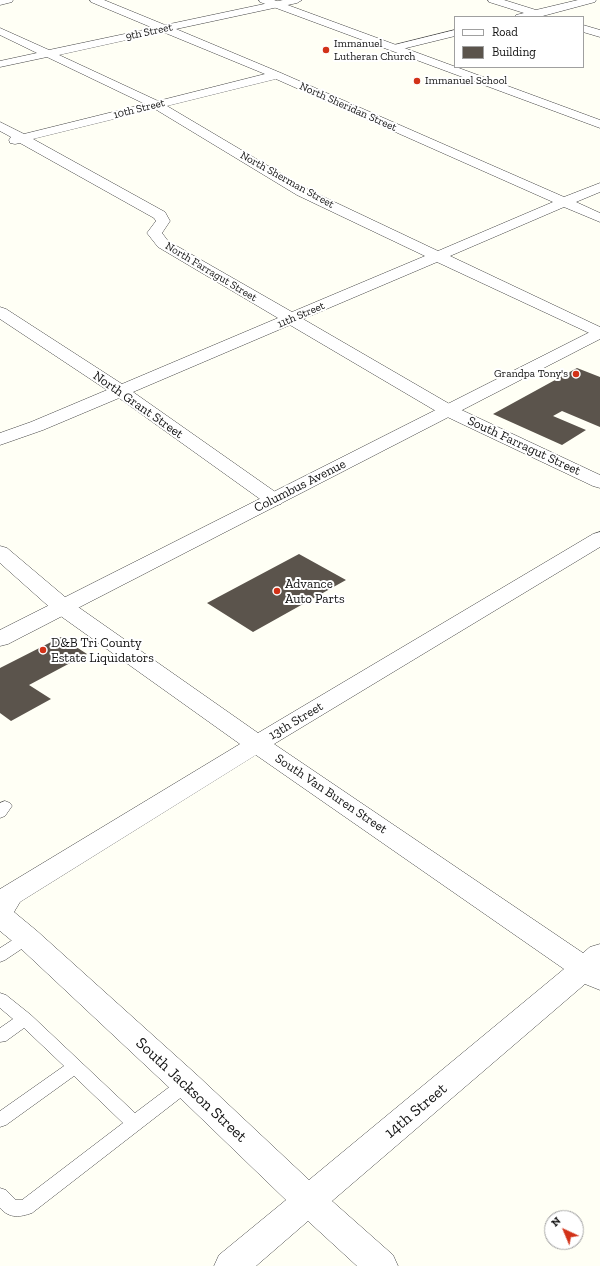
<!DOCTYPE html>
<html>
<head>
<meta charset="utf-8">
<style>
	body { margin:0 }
	#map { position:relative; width:600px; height:1266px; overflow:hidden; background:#fffff5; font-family:"Zilla Slab",serif }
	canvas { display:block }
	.legend { position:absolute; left:454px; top:16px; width:130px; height:52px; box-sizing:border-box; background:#fff; border:1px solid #a0a0a0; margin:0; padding:5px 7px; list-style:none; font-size:12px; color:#111 }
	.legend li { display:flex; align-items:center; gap:8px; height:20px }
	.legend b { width:20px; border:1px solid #a0a0a0 }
	.north { position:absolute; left:544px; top:1210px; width:40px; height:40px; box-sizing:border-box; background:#fff; border:1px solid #a0a0a0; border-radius:50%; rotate:316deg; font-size:11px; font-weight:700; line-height:16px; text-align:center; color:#111 }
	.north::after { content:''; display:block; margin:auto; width:14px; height:18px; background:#d23218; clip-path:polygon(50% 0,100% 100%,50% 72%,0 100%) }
</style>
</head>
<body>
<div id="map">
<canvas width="600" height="1266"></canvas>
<ul class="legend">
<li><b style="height:5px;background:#fff"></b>Road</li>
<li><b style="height:11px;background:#5b544c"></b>Building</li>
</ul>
<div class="north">N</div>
</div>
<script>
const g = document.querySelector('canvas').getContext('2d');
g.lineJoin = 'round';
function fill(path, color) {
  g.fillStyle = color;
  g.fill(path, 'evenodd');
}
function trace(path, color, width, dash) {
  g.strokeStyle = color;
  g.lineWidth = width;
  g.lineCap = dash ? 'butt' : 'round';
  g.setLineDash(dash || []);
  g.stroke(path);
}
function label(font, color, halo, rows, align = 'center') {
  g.font = font + ' "Zilla Slab",serif';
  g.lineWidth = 4;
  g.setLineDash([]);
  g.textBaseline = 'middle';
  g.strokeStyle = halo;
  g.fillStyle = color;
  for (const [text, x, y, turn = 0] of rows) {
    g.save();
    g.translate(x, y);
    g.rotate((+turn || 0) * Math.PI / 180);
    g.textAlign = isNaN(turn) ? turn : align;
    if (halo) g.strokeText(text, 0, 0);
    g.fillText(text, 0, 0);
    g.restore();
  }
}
const building = new Path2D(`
	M577,368L600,377V427L562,411L553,416L586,430L562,445L493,414Z
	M299,554L346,580L253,632L207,603Z
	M61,637L87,654L29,685L51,699L11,721L0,713V668Z`);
const service = new Path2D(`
	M5,801L10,803L12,806L5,816L0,818V803Z
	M27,932L32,934L35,938L32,942L5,960L0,962V948L22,934Z
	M0,993L6,995L31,1015L135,1113L180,1079L186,1077L192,1079L194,1084L192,1089L32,1213C20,1217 10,1219 0,1208V1188L6,1190L16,1200H22L123,1123L74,1076L6,1125L0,1127V1111L64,1066L24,1028L6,1041L0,1042V1028L13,1019L0,1008Z`);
const minor = new Path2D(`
	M90,0H104L165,25L283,0H302L297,3L176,29L281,73L564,197L600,183V192L576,202L600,213V222L564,207L450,256L600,327V338L437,262L303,319L453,406L600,475V488L593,486L441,414L290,325L133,392L281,496L284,500L281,504L274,506L267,504L119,398L43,430L0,445V433L31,422L107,390L0,319V307L6,309L122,384L278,318L158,247L147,233L156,221L154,218L20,143L15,144L10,143L9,140L11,137L0,131V122L24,134L145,104L47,57L0,67V61L37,53L0,35V28L49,50L153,28L91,2ZM163,32L265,74L158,101L59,55ZM276,79L553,202L438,251L307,189L167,106ZM155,109L297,195L425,256L292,312L168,241L162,233L170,221L165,212L33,139Z
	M488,0H504L536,10L578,0H596L595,2L539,17H515L516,15L524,13L489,2Z
	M583,25L600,30V37L583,32Z
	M455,30V36L394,51L388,48L390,46Z
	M600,532V547L274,744L583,953L590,947L600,944V990L585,984L332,1201L393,1255L398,1266H357L308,1221L256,1266H214L219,1255L286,1200L175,1093L17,945L0,931V889L240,744L55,612L0,563V546L7,548L71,602L258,733L593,534ZM256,755L564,969L309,1180L197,1075L37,931L14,912L20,902Z`);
const tertiary = new Path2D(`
	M0,0H13L12,2L0,5Z
	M259,0H274L600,120V128L260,2Z
	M600,328V339L8,644L0,646V630L594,330Z`);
const markers = [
	[326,50,4,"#d23218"],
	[417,81,4,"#d23218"],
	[576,374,4,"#d23218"],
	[277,591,4,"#d23218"],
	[43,650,4,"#d23218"]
];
const farStreetnames = [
	["9th Street",149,32,-12],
	["North Sheridan Street",348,107,24],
	["10th Street",139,109,-14],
	["North Sherman Street",287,180,29],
	["North Farragut Street",211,272,31],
	["11th Street",301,315,-23]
];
const farPoinames = [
	["Immanuel",334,44],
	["Lutheran Church",334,57],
	["Immanuel School",425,81],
	["Grandpa Tony's",568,374,"right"]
];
const streetNames = [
	["North Grant Street",138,405,35],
	["South Farragut Street",524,446,25],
	["Columbus Avenue",300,486,-27],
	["13th Street",296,721,-31],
	["South Van Buren Street",331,794,34]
];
const poiNames = [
	["Advance",285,584],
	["Auto Parts",285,599],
	["D&B Tri County",51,643],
	["Estate Liquidators",51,658]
];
const nearStreetnames = [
	["South Jackson Street",191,1090,43],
	["14th Street",416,1111,-40]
];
fill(building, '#5b544c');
trace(service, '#444', 1);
trace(minor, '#444', 1);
trace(tertiary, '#444', 1);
fill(service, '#fff');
fill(minor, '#fff');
fill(tertiary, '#fff');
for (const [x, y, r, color] of markers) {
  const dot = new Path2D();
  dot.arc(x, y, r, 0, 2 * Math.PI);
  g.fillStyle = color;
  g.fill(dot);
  trace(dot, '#fff', 1.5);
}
label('11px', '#111', '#fff', farStreetnames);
label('11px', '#111', '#fff', farPoinames, 'left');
label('13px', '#111', '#fff', streetNames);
label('13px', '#111', '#fff', poiNames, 'left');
label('16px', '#111', '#fff', nearStreetnames);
</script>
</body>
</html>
